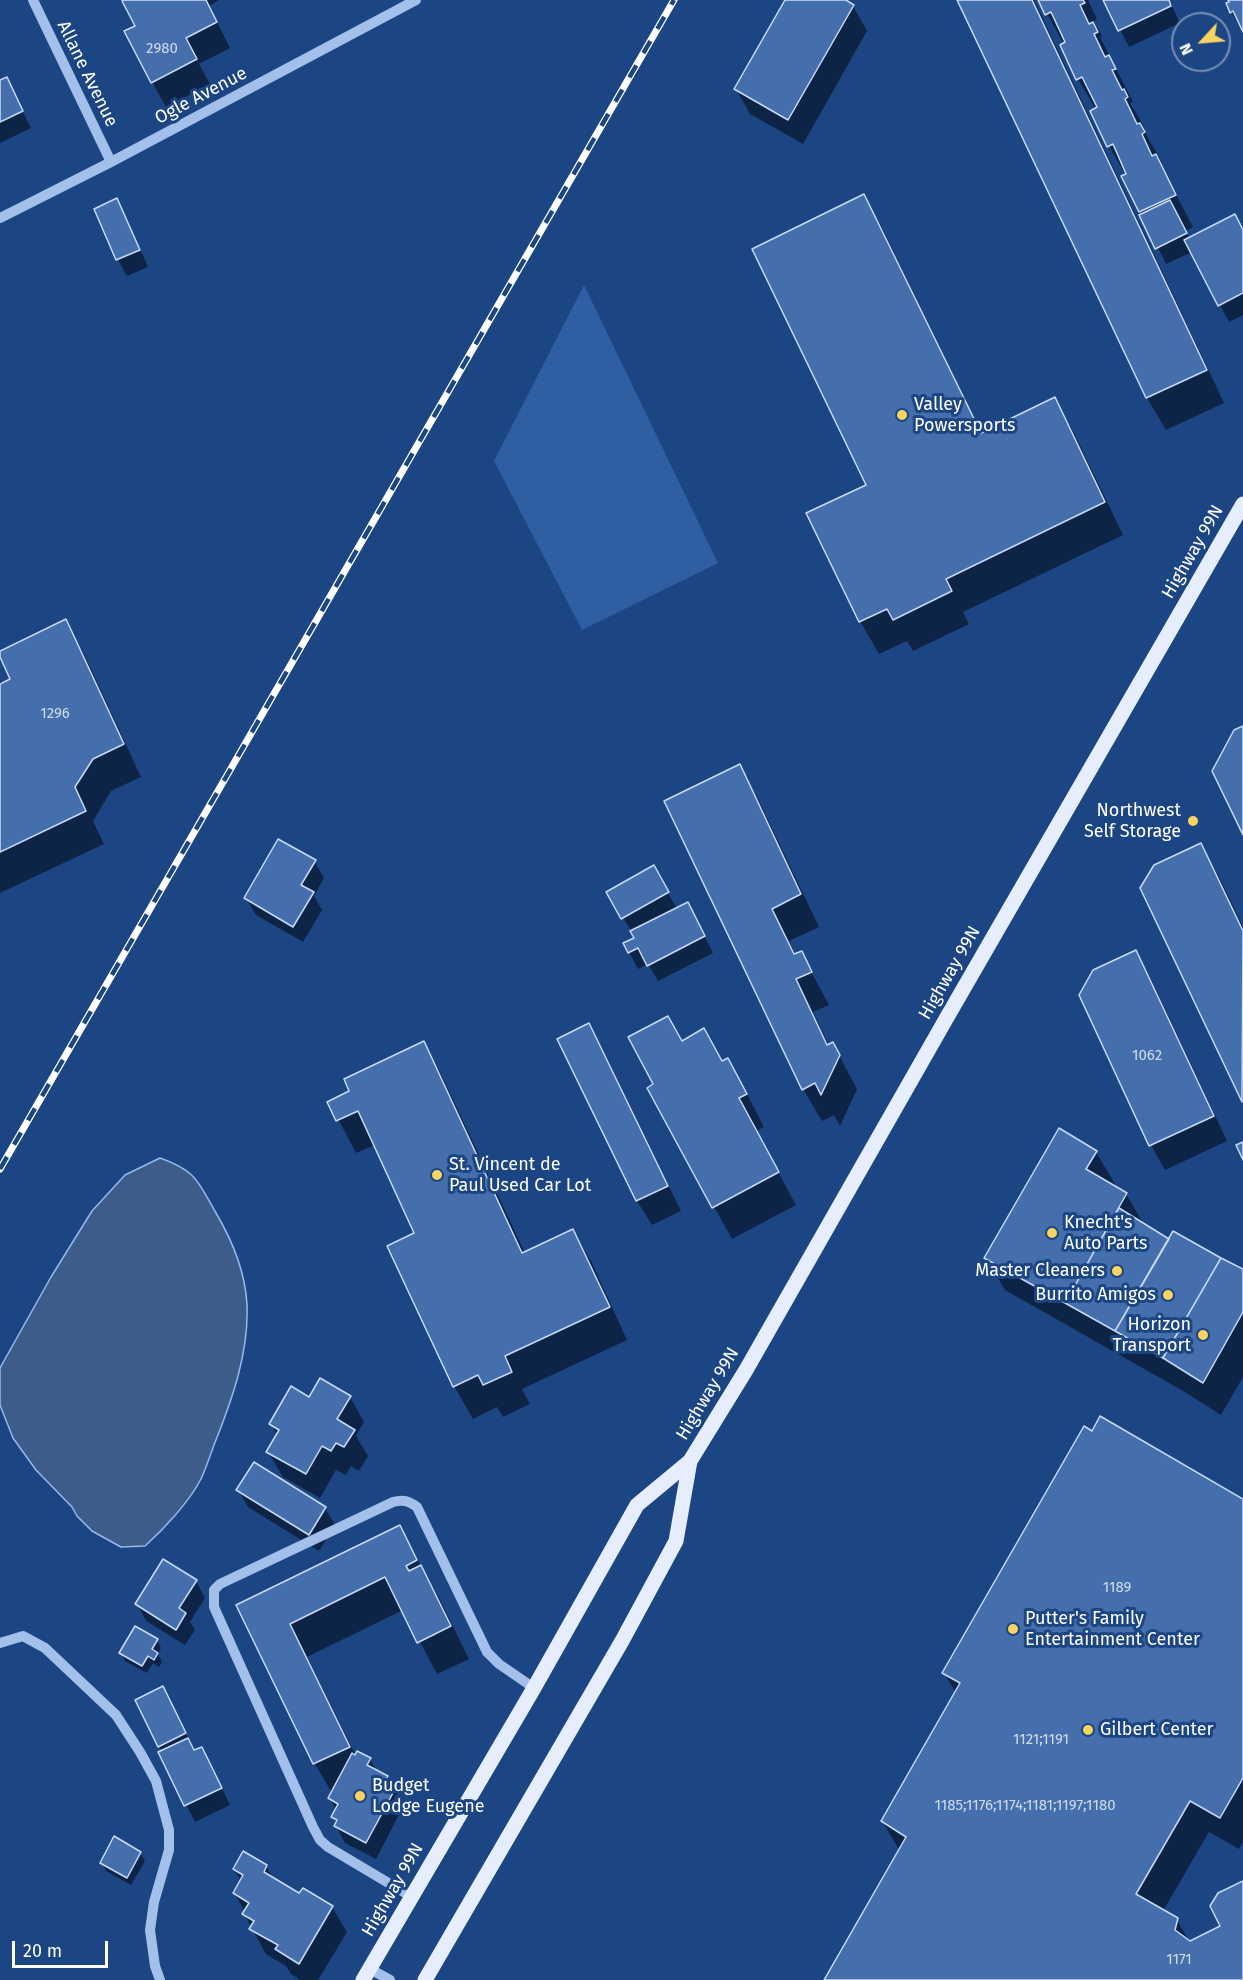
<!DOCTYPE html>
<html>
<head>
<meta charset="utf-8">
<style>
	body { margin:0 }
	#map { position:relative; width:1243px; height:1980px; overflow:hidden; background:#1c4583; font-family:"Fira Sans",sans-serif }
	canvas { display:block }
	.north { position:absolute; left:1171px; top:12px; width:60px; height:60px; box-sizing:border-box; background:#1c4583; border:2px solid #778fb5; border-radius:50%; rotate:244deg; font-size:16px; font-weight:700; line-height:24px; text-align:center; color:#fff }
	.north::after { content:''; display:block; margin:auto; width:21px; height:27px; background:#fad460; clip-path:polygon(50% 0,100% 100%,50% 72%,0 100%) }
	.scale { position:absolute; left:12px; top:1941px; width:96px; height:27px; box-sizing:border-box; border:3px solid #fff; border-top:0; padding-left:8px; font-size:18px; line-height:21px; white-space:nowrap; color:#fff; -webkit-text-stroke:4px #1c4583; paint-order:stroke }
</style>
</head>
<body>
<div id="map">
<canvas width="1243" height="1980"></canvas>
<div class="north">N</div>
<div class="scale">20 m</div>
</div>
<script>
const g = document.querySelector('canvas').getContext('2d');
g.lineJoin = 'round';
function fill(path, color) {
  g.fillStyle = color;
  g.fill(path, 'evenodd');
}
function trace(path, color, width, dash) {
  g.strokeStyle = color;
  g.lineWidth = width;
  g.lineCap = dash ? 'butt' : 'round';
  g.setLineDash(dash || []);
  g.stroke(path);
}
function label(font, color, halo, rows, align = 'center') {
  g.font = font + ' "Fira Sans",sans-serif';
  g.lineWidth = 6;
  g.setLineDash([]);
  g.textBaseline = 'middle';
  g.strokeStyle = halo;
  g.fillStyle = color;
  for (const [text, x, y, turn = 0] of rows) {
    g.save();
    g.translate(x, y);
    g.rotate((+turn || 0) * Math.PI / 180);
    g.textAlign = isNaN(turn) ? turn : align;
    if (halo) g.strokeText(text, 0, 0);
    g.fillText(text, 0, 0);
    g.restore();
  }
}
const green = new Path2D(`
	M584,285L718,563L582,630L494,461Z`);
const water = new Path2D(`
	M160,1158C197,1171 198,1182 216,1213C232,1240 245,1272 247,1304C249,1353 232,1400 214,1445C210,1456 206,1468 201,1479C189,1502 164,1529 145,1546L121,1547L92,1531L77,1516L72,1507L36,1470L13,1438L0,1405V1368L51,1277L92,1211L125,1175Z`);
const shadow = new Path2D(`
	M128,0H219L209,6L230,48L199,64L210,84L166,107L152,82Z
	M786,0H843L853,6L867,31L803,144L750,114L736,89Z
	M959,0H1034L1224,403L1166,430L1147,398Z
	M1040,0H1088L1097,19L1094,21L1102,36L1100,37L1133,102L1130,103L1142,123L1145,130L1144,131L1159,157L1163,165L1161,166L1193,227L1186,231L1189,239L1243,231V315L1229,322L1192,252L1166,264L1123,177L1126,176L1109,146L1092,111L1096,110L1078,79L1064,45Z
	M1105,0H1169L1180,23L1129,47Z
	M1228,0H1243V32L1231,12Z
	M6,79L31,128L0,143V82Z
	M864,196L882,228L982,434L1054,399L1073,431L1123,535L963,612L969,624L913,651L907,641L879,654L860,621L868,485Z
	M116,200L126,217L148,267L127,276L118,260L96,209Z
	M65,621L84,654L141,777L111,791L93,821L104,844L0,893V680L2,684L12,680L0,652Z
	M739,766L758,799L819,927L789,941L796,955L801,953L829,1005L813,1012L829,1046L833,1044L857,1089L840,1126L834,1115L822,1121L803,1089Z
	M1200,845L1219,877L1243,927V1100L1142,888Z
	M314,861L324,878L314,896L322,910L303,942L256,915L246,898Z
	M653,867L677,909L696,920L713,953L658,981L648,964L638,969L629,952L636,939L608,892Z
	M1136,952L1150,977L1227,1141L1165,1170L1151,1145L1081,995Z
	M588,1025L603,1050L681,1211L652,1225L637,1201L559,1040Z
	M681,1042L722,1063L746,1092L764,1127L756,1131L796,1205L732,1239L714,1207L655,1085Z
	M424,1043L442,1076L525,1253L573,1231L592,1263L627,1340L522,1389L530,1404L503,1417L497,1407L473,1419L454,1386L389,1246L416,1234L375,1145L356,1153L329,1102L351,1092Z
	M1096,1152L1115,1184L1114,1187L1126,1194L1145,1226L1169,1241L1243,1270V1377L1221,1415L1183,1391L1005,1290L986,1258Z
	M350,1397L364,1422L356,1436L368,1456L359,1471L351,1466L346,1475L336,1470L320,1498L283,1477L268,1452L278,1436L271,1424L310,1399Z
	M1092,1433L1243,1501V1842L1239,1849L1209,1832L1163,1911L1177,1920L1190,1943L1222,1927L1243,1882V1980H826L900,1851L882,1821L956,1693L944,1673Z
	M238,1490L325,1508L335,1525L319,1551L248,1507Z
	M399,1527L440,1600L469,1659L437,1674L403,1610L307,1657L356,1756L370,1759L377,1772L387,1777L397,1794L394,1798L401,1811L376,1859L345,1843L336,1826L337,1824L333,1817L336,1810L330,1798L332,1793L315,1764L238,1605Z
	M196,1581L205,1598L190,1622L195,1630L185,1645L146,1621L137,1604Z
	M157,1640L161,1648L158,1654L162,1662L159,1667L153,1663L147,1673L125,1661L121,1653Z
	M137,1701L172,1705L195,1751L201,1749L211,1765L230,1805L195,1822L160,1753L162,1752Z
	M140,1853L145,1861L131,1885L106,1871L102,1863Z
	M266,1866L274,1880L300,1895L332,1907L347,1932L318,1980H300L291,1974L286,1966L266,1954L244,1914L245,1912L234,1893L241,1881L234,1869Z`);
const building = new Path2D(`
	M124,0H206L217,22L186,38L197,59L151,83L124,31L135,26L122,1Z
	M785,0H846L854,5L788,120L734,89Z
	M957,0H1032L1207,370L1146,398Z
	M1038,0H1083L1085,3L1080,5L1089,24L1093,22L1098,32L1094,34L1105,57L1109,55L1116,69L1112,70L1122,90L1124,89L1128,97L1125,99L1137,124L1140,123L1145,132L1142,134L1152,156L1156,154L1176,195L1139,212L1121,176L1126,174L1113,144L1107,147L1090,111L1097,107L1082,77L1076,80L1060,45L1065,42L1051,12L1045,15Z
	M1103,0H1169L1171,6L1118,31Z
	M1228,0H1243V32L1233,11L1230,13L1226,3L1229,2Z
	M7,77L23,111L0,122V80Z
	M864,194L981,433L1055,397L1105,502L946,579L952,591L893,620L887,609L859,622L806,513L866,485L752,249Z
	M117,198L140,250L116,260L94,209Z
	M1170,200L1187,233L1155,249L1139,215Z
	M1235,214L1243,230V293L1218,306L1184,240Z
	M66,619L124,744L93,759L75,787L86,811L0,852V684L10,679L0,657V651Z
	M1243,726V835L1212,771L1234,730Z
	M740,764L801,894L772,909L794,954L802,951L812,972L796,979L827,1045L833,1042L840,1055L821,1095L815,1083L802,1090L664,801Z
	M278,839L316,860L301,885L314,892L293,927L244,898Z
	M1201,843L1243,931L1242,1102L1140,888L1154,865Z
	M654,865L669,892L621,919L606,892Z
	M688,902L705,936L647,966L638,948L628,953L623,943L634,938L630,931Z
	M1136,950L1214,1116L1149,1146L1079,995L1093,970Z
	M668,1016L682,1041L704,1028L722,1061L728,1058L747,1094L739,1098L779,1172L712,1208L647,1088L653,1084L628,1037Z
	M589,1023L668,1186L636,1201L557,1039Z
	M424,1041L522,1253L573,1229L610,1307L505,1356L512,1372L483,1385L478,1375L453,1387L387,1246L414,1233L358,1111L336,1121L327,1102L349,1091L344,1079Z
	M1059,1128L1097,1151L1086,1169L1127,1193L1065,1303L984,1258Z
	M1243,1142V1160L1236,1145Z
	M1119,1208L1169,1239L1115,1331L1065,1303Z
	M1173,1231L1221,1258L1163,1358L1115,1331Z
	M1221,1258L1243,1269V1312L1203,1383L1163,1358Z
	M320,1378L351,1396L337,1419L355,1430L344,1447L336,1443L331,1451L322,1446L306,1474L266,1452L279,1430L269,1424L291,1386L309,1397Z
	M1100,1416L1243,1499V1778L1220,1818L1190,1801L1136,1894L1178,1918L1175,1930L1190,1941L1220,1926L1210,1906L1218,1893L1243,1881V1980H824L906,1837L881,1821L960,1683L942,1673L1084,1426L1092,1431Z
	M254,1462L326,1507L309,1535L236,1490Z
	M400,1525L417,1560L406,1566L409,1571L421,1565L451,1626L417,1643L385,1577L290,1624L350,1747L313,1764L236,1605Z
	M163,1559L197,1580L179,1608L186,1613L176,1630L135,1604Z
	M135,1626L158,1639L152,1649L158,1653L154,1660L148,1656L142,1666L119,1653Z
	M163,1686L186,1733L158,1747L135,1700Z
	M188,1738L194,1750L202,1747L222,1788L184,1806L158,1752Z
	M357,1751L371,1758L367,1765L388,1776L382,1788L393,1793L366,1843L334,1826L337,1820L331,1817L338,1804L328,1798L352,1753L355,1755Z
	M114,1836L141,1852L127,1878L100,1863Z
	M243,1851L267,1865L264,1872L299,1893L303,1888L333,1906L299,1964L275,1949L278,1945L249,1929L254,1921L242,1914L249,1903L233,1893L243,1875L233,1869Z`);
const minor = new Path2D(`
	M33,0L111,162
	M0,218L111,162L416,0
	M0,1643L23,1636L45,1648L116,1715L140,1752L156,1781L169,1830V1850L154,1902L150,1930L155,1966L160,1980
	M412,1897L328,1847L320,1840L313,1827L214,1607V1590L220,1584L393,1502C403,1499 409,1501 417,1507L487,1652L499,1664L534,1688
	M370,1969L390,1980`);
const major = new Path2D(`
	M363,1980L534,1688L637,1505L690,1461L746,1370L946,1019L1243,504
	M425,1980L622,1641L676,1541L690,1461`);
const rail = new Path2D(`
	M0,1169L674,0`);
const markers = [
	[902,415,6,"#fad460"],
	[1193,821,6,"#fad460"],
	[437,1175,6,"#fad460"],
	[1052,1233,6,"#fad460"],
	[1117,1271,6,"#fad460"],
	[1168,1295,6,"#fad460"],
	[1203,1335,6,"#fad460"],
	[1013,1629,6,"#fad460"],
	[1088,1730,6,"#fad460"],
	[360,1796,6,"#fad460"]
];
const numberNames = [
	["2980",162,49],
	["1296",55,714],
	["1062",1147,1056],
	["1189",1117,1588],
	["1121;1191",1041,1740],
	["1185;1176;1174;1181;1197;1180",1025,1806],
	["1171",1179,1960]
];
const streetNames = [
	["Allane Avenue",87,74,64],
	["Ogle Avenue",201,96,-28],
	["Highway 99N",1193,552,-60],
	["Highway 99N",950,973,-60],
	["Highway 99N",708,1394,-59],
	["Highway 99N",393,1890,-60]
];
const poiNames = [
	["Valley",914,405],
	["Powersports",914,426],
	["Northwest",1181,811,"right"],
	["Self Storage",1181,832,"right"],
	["St. Vincent de",449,1165],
	["Paul Used Car Lot",449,1186],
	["Knecht's",1064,1223],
	["Auto Parts",1064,1244],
	["Master Cleaners",1105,1271,"right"],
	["Burrito Amigos",1156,1295,"right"],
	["Horizon",1191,1325,"right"],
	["Transport",1191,1346,"right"],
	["Putter's Family",1025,1619],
	["Entertainment Center",1025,1640],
	["Gilbert Center",1100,1730],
	["Budget",372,1786],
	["Lodge Eugene",372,1807]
];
fill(green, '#305ea2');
fill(water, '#3e5c8a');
trace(water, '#95baec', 1.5);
fill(shadow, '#0007');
fill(building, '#446fac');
trace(building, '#c7dbf8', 1.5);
trace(minor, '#a2c0ea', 10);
trace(major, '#e6eefe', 15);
trace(rail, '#fff', 7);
trace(rail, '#1c4583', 4.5, [14]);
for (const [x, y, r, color] of markers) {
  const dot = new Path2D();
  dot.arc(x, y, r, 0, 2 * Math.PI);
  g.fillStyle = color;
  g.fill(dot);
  trace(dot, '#1c4583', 2);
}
label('15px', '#d0dbea', null, numberNames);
label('18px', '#fff', '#1c4583', streetNames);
label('18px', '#fff', '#1c4583', poiNames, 'left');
</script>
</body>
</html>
